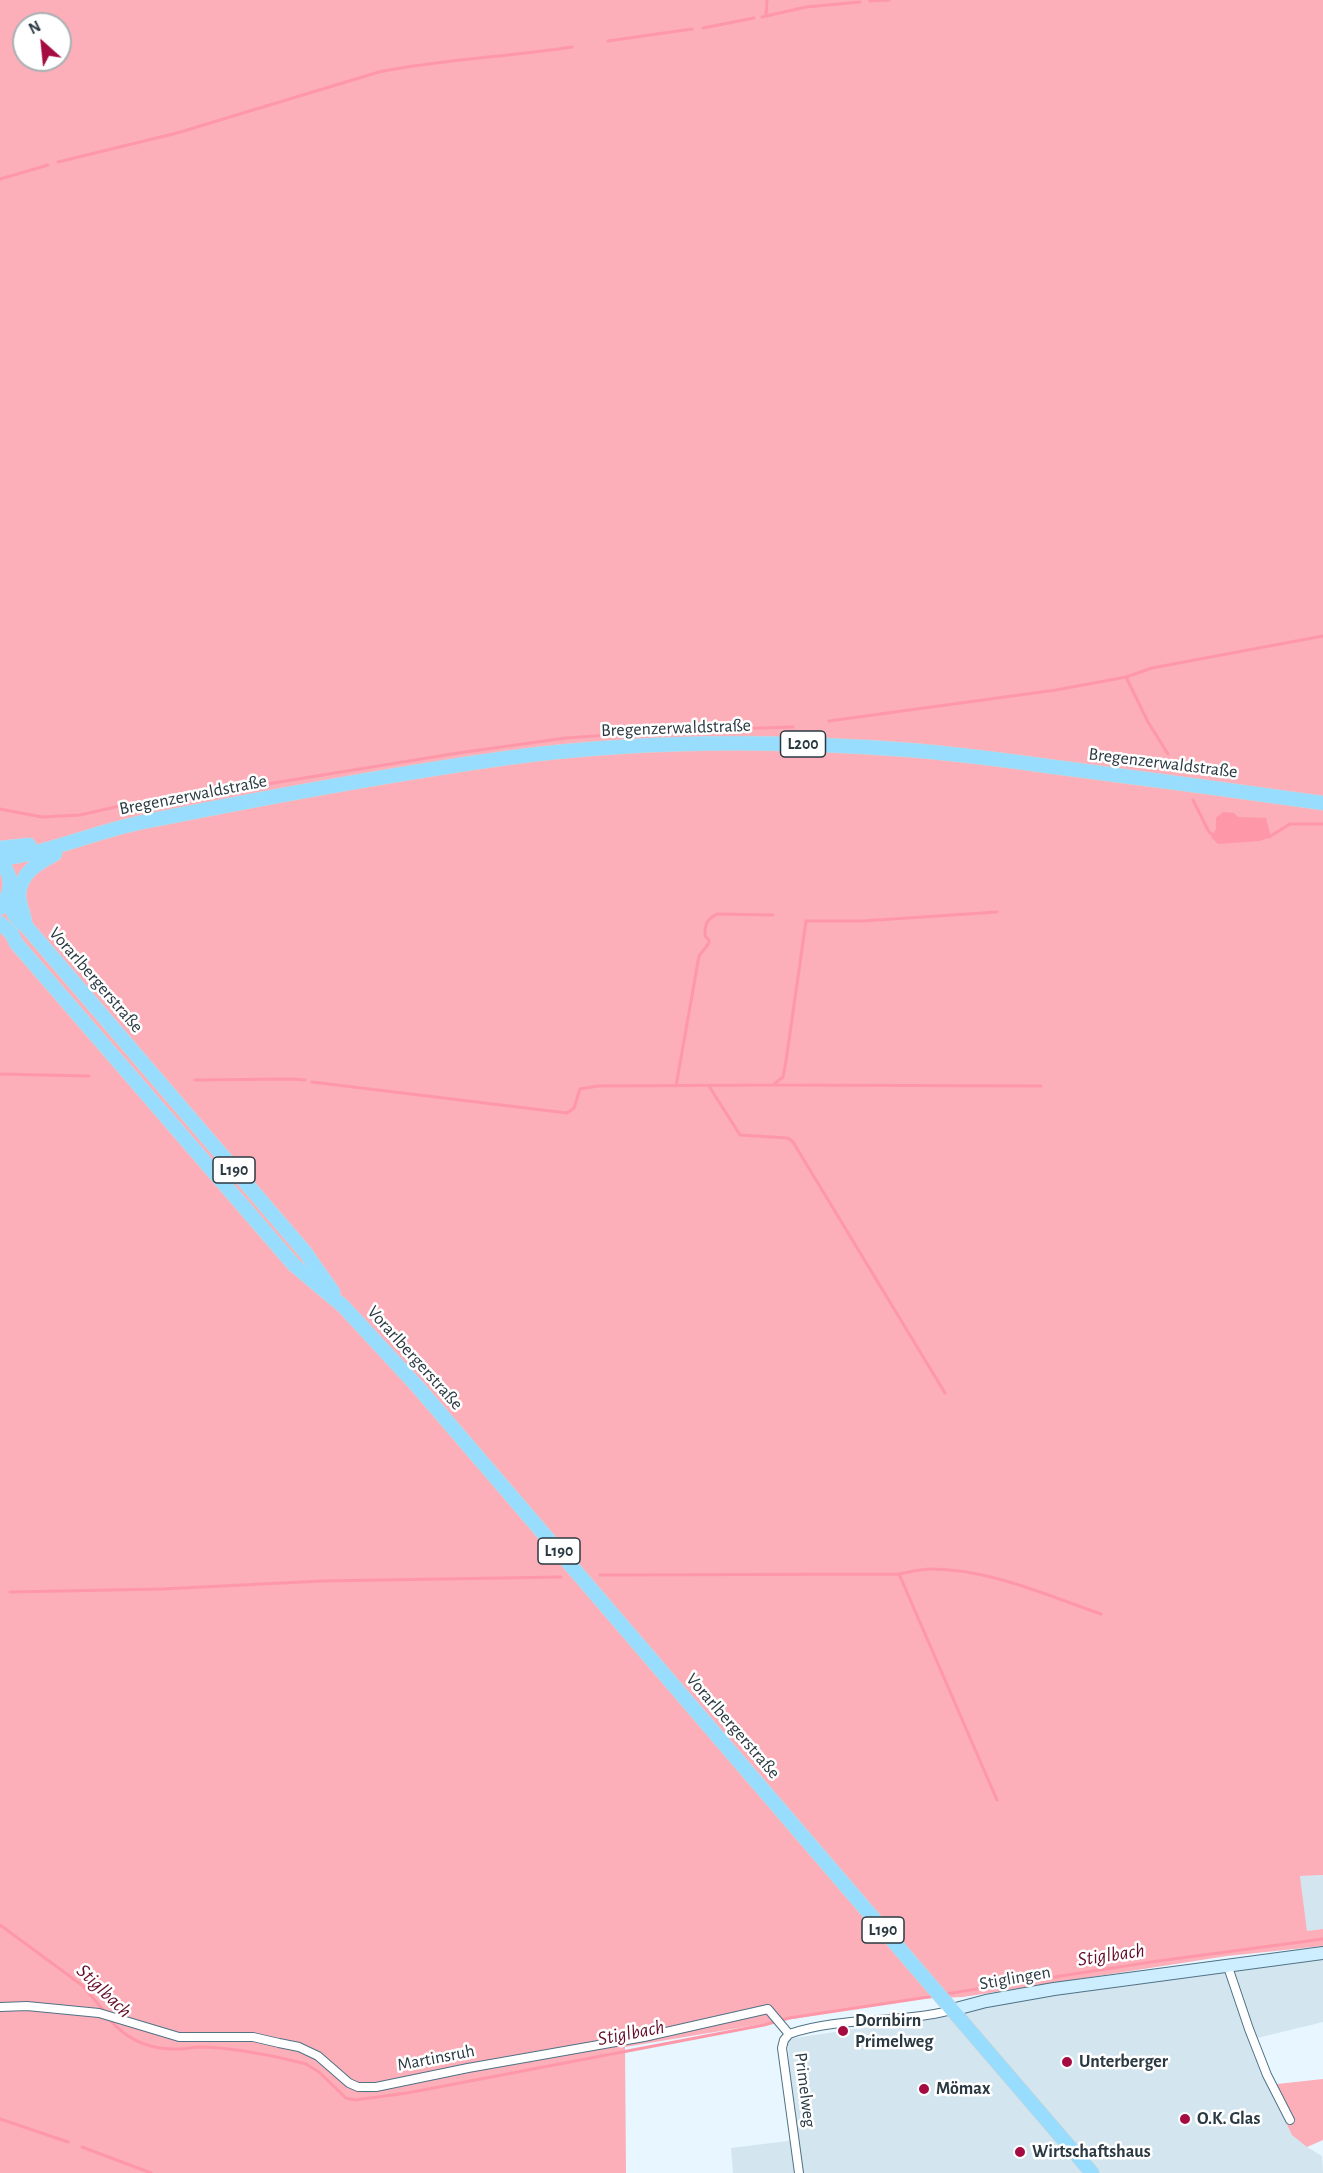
<!DOCTYPE html>
<html>
<head>
<meta charset="utf-8">
<style>
	body { margin:0 }
	#map { position:relative; width:1323px; height:2173px; overflow:hidden; background:#e7f6ff; font-family:"Alegreya Sans",sans-serif }
	canvas { display:block }
	.north { position:absolute; left:12px; top:12px; width:60px; height:60px; box-sizing:border-box; background:#fff; border:2px solid #aab0b3; border-radius:50%; rotate:333deg; font-size:16px; font-weight:700; line-height:24px; text-align:center; color:#2a3942 }
	.north::after { content:''; display:block; margin:auto; width:21px; height:27px; background:#a40c42; clip-path:polygon(50% 0,100% 100%,50% 72%,0 100%) }
</style>
</head>
<body>
<div id="map">
<canvas width="1323" height="2173"></canvas>
<div class="north">N</div>
</div>
<script>
const g = document.querySelector('canvas').getContext('2d');
g.lineJoin = 'round';
function fill(path, color) {
  g.fillStyle = color;
  g.fill(path, 'evenodd');
}
function trace(path, color, width, dash) {
  g.strokeStyle = color;
  g.lineWidth = width;
  g.lineCap = dash ? 'butt' : 'round';
  g.setLineDash(dash || []);
  g.stroke(path);
}
function label(font, color, halo, rows, align = 'center') {
  g.font = font + ' "Alegreya Sans",sans-serif';
  g.lineWidth = 5;
  g.setLineDash([]);
  g.textBaseline = 'middle';
  g.strokeStyle = halo;
  g.fillStyle = color;
  for (const [text, x, y, turn = 0] of rows) {
    g.save();
    g.translate(x, y);
    g.rotate((+turn || 0) * Math.PI / 180);
    g.textAlign = isNaN(turn) ? turn : align;
    if (halo) g.strokeText(text, 0, 0);
    g.fillText(text, 0, 0);
    g.restore();
  }
}
const built = new Path2D(`
	M1323,1875V1929L1307,1932L1300,1876Z
	M1323,1958V2022L1249,2040L1268,2085L1307,2147L1322,2156L1323,2173H733L731,2148L788,2141L798,2136L789,2070L788,2039L936,2017L987,2004Z`);
const green = new Path2D(`
	M0,0H1323V1875L1300,1876L1307,1931L1323,1929V1946L1227,1956L963,1997L912,1999L625,2047L626,2173H0ZM24,24H60V60H24Z
	M1323,2079V2140L1307,2147L1292,2135L1268,2085Z`);
const water = new Path2D(`
	M1223,812L1234,813L1238,817L1266,818L1271,837L1260,841L1218,844L1211,837L1216,829V818Z`);
const stream = new Path2D(`
	M870,1L889,0
	M766,16L767,0
	M762,17L806,7L860,2
	M703,28L754,18
	M608,41L692,29
	M58,162L177,133L379,72C443,59 508,57 572,47
	M0,179L48,165
	M1126,677L1152,668L1323,636
	M829,721L1056,690L1126,677L1148,722L1168,754
	M212,793L458,753L566,738L664,731L793,727
	M1193,800L1209,832L1216,837
	M0,809L42,817L80,815L133,803L196,796
	M1269,837L1290,824H1323
	M0,1074L89,1076
	M195,1080L289,1079L305,1080
	M312,1082L567,1113L574,1108L580,1089L598,1086L773,1085L783,1077L786,1061L806,921H863L997,912
	M775,1085L1041,1086
	M676,1086L699,956L709,943V940L705,936C705,924 706,920 717,914L773,915
	M709,1086L740,1135L788,1138L793,1142L945,1393
	M899,1574C909,1572 920,1569 931,1569C990,1569 1046,1595 1101,1614
	M600,1575L899,1574L997,1800
	M10,1592L162,1589L322,1581L561,1577
	M0,1925L83,1986L104,2011
	M945,1994L1151,1962L1323,1939
	M109,2019C127,2040 151,2050 178,2049C186,2049 193,2047 201,2047C233,2048 275,2056 306,2064L319,2072L346,2098L355,2100L407,2093L764,2025L789,2018L935,1996
	M0,2119L68,2142
	M82,2147L151,2173`);
const street = new Path2D(`
	M1228,1967L1249,2029L1267,2075L1290,2120
	M0,2007L27,2006L99,2013L179,2037H253L279,2043L299,2047L318,2056L349,2083L358,2087H376L468,2068L644,2037L768,2009L789,2034
	M799,2173L782,2048L784,2040L789,2034C841,2016 899,2024 952,2010`);
const secondary = new Path2D(`
	M952,2010L986,2001L1054,1989L1323,1953`);
const primary = new Path2D(`
	M0,848L29,845
	M0,859C49,853 94,832 143,822C263,798 385,775 507,758C640,740 776,740 909,750C963,754 1017,762 1070,769C1154,780 1239,791 1323,803
	M0,862C14,875 12,894 0,908
	M7,897C11,908 14,919 25,925L305,1252L333,1292
	M0,923L12,934L16,943L294,1265L343,1306L417,1386L1092,2173
	M25,923C24,913 19,904 19,895C20,873 38,863 55,854`);
const markers = [
	[843,2031,6,"#a40c42"],
	[1067,2062,6,"#a40c42"],
	[924,2089,6,"#a40c42"],
	[1185,2119,6,"#a40c42"],
	[1020,2152,6,"#a40c42"]
];
const shields = [
	[803,744,45],
	[234,1170,42],
	[559,1551,42],
	[883,1930,42]
];
const shieldNames = [
	["L200",803,744],
	["L190",234,1170],
	["L190",559,1551],
	["L190",883,1930]
];
const streetNames = [
	["Bregenzerwaldstraße",676,728,-2],
	["Bregenzerwaldstraße",1163,763,7],
	["Bregenzerwaldstraße",193,795,-11],
	["Vorarlbergerstraße",96,980,49],
	["Vorarlbergerstraße",415,1358,48],
	["Vorarlbergerstraße",733,1726,49],
	["Stiglingen",1015,1978,-10],
	["Martinsruh",436,2058,-11],
	["Primelweg",805,2090,83]
];
const poiNames = [
	["Dornbirn",855,2021],
	["Primelweg",855,2042],
	["Unterberger",1079,2062],
	["Mömax",936,2089],
	["O.K. Glas",1197,2119],
	["Wirtschaftshaus",1032,2152]
];
const waterNames = [
	["Stiglbach",1111,1955,-8],
	["Stiglbach",104,1991,44],
	["Stiglbach",631,2033,-11]
];
fill(built, '#d3e5ef');
fill(green, '#fcaeb9');
fill(water, '#fe98a9');
trace(stream, '#fe98a9', 3);
trace(street, '#507285', 10);
trace(secondary, '#507285', 14);
trace(primary, '#d0d3d5', 15);
trace(street, '#fff', 8);
trace(secondary, '#cef', 12);
trace(primary, '#98dcfe', 14);
for (const [x, y, r, color] of markers) {
  const dot = new Path2D();
  dot.arc(x, y, r, 0, 2 * Math.PI);
  g.fillStyle = color;
  g.fill(dot);
  trace(dot, '#fff', 2);
}
for (const [x, y, w] of shields) {
  const box = new Path2D();
  box.roundRect(x - w / 2, y - 13, w, 26, 4.5);
  g.fillStyle = '#fff';
  g.fill(box);
  trace(box, '#2a3942', 1.5);
}
label('bold 16px', '#2a3942', null, shieldNames);
label('18px', '#2a3942', '#fff', streetNames);
label('bold 18px', '#2a3942', '#fff', poiNames, 'left');
label('italic 20px', '#660d29', '#fff', waterNames);
</script>
</body>
</html>
